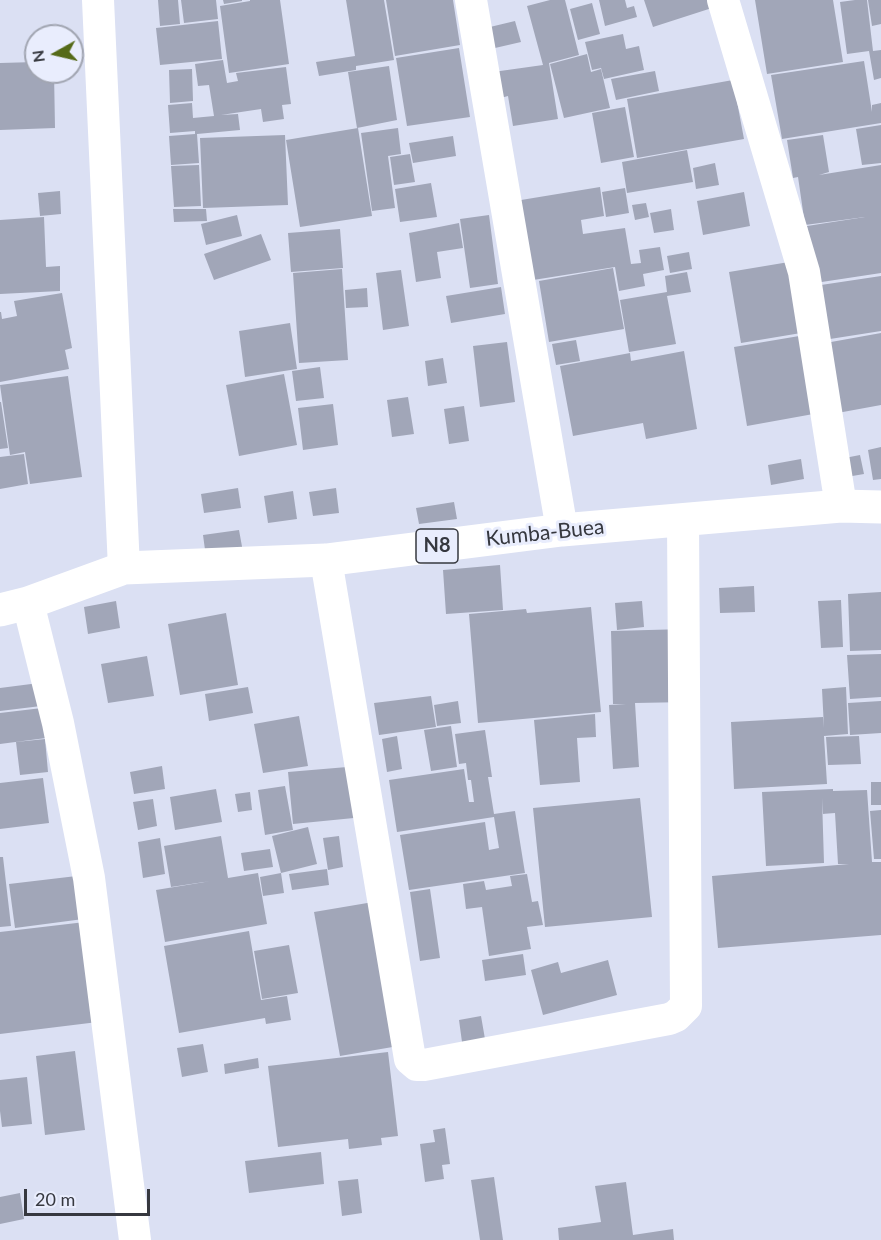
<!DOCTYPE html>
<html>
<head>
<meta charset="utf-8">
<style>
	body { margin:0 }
	#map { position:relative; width:881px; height:1240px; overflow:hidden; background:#dbe0f3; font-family:Lato,sans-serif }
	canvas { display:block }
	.north { position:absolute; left:24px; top:24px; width:60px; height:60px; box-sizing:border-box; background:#e9edfd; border:2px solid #a1a5b1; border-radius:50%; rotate:262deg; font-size:16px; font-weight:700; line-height:24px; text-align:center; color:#36383f }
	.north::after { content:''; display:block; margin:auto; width:21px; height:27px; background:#556a18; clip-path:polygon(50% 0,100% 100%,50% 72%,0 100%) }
	.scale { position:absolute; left:24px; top:1189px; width:126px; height:27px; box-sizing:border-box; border:3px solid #36383f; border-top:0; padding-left:8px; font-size:18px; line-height:21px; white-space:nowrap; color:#36383f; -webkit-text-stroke:4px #e9edfd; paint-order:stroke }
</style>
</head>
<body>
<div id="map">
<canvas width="881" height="1240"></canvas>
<div class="north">N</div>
<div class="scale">20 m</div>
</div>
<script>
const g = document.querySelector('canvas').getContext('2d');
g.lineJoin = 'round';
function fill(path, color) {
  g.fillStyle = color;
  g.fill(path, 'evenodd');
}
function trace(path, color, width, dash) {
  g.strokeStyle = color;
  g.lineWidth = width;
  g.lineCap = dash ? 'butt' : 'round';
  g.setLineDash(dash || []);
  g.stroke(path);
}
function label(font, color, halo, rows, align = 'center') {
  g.font = font + ' Lato,sans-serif';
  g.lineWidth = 6;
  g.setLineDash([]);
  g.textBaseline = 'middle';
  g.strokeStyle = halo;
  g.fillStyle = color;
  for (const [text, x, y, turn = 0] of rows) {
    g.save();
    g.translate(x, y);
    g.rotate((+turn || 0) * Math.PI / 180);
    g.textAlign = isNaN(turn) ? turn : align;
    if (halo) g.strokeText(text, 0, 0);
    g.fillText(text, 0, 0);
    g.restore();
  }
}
const building = new Path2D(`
	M158,0H178L180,24L160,26Z
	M181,0H216L218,19L184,23Z
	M223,0H242V1L224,4Z
	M250,0H280L289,64L229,73L220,6L250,1Z
	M346,0H384L394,60L356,66V70L319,76L316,62L355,56Z
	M386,0H453L460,45L395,56Z
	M550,0H565L579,55L549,63L558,119L513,126L508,96L497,99L493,72L543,65L527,6Z
	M599,0H625L627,8L634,6L637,17L605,26Z
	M644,0H713L715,7L653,27Z
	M755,0H833L843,62L767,74Z
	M855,0H867L873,51L881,50V78L874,80L869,51L847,54L840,2Z
	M868,0H881V24L872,26Z
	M592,3L600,34L578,40L570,9Z
	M218,21L222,59L160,65L156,28Z
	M515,21L521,42L495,48L490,27Z
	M623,34L626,49L639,46L644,70L604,79L600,64L601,68L592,70L585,42Z
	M459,48L470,117L407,126L396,58Z
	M587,54L591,72L601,69L610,108L564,118L550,64Z
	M223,60L227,83L238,81L236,73L286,67L291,104L282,105L284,119L263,122L261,109L221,115L238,114L240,130L197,134L199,163L171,165L169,136L195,134V131L170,133L168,105L192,103L193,118L214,116L209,85L198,86L195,64Z
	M864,61L872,112V105L881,103V123L782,139L771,75Z
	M36,62V72H54L55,128L0,130V63Z
	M389,66L397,120L357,128L348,72Z
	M192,69L193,101L170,103L169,70Z
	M655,71L659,91L616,100L611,79Z
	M733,80L744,139L637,158L627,99Z
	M625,107L634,157L601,163L592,113Z
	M881,125V163L862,165L856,129Z
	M358,128L372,216L300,227L286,140Z
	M398,128L401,154L388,156L395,208L372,211L361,133Z
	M285,135L288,205L203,208L200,138Z
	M823,135L829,172L819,175L881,165V273L815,283L807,226L865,217L805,225L798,177L793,178L787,140Z
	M453,136L456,156L413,163L409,143Z
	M687,150L693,182L627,193L622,162Z
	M410,154L415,182L394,185L390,157Z
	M715,163L719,185L696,189L693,168Z
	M199,165L201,206L174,207L171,166Z
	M431,183L437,217L400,222L395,189Z
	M600,187L604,216L581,220L583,234L625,228L631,264L641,263L639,250L660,247L664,270L643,274L645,286L619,291L615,267L527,281L515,201Z
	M625,188L629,213L606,217L602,192Z
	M60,191L61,214L40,216L38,193Z
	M744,192L750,226L703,235L697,201Z
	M646,203L649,217L635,220L632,205Z
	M173,209H206L207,221L174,222Z
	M671,209L674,230L654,233L650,213Z
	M237,215L242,236L206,245L201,224Z
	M489,215L498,284L470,288L460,219Z
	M44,217L46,267L60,266V291L0,294V220Z
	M459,223L463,248L437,252L441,278L416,282L409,233Z
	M340,229L343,268L291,272L288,233Z
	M261,234L271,260L214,280L204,254Z
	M689,252L692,269L670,273L667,256Z
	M795,261L807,332L741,343L729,272Z
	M613,268L624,329L549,342L539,281Z
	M342,269L348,360L299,363L293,273Z
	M401,270L409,326L383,330L376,273Z
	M687,272L691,292L667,296L676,344L629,352L620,300L667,292L665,276Z
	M881,276V331L830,339L821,285Z
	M501,287L505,314L451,323L446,296Z
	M367,288L368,307L346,308L345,290Z
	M62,293L72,348L65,350L69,369L0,382V312H1L2,319L17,316L14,301Z
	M290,323L297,369L245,377L239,331Z
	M817,333L830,411L747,426L734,347Z
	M881,333V405L832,414L820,344Z
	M576,340L580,361L556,365L552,344Z
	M507,342L515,402L480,407L473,346Z
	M684,351L697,429L646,439L643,423L573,436L560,366L630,353L631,361Z
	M443,358L447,383L428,386L425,361Z
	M320,367L324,398L296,401L292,371Z
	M284,374L297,445L239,456L226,385Z
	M68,376L82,477L30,484L25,452L10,455L0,385Z
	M408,397L414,434L392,437L387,400Z
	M0,402H1L8,448L0,449Z
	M333,404L338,445L303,450L298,408Z
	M464,406L469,441L449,444L444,409Z
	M881,447V479L873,480L868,450Z
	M24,454L28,484L0,489V457Z
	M860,455L864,474L823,481L819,463Z
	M801,459L804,479L771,485L768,465Z
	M238,488L241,508L204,513L201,494Z
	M336,488L339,513L313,516L309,492Z
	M293,491L297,519L268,523L264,496Z
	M454,502L457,519L419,524L416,508Z
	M239,530L243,552L206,557L203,535Z
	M500,565L503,610L446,614L443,570Z
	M754,586L755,612L720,613L719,588Z
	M881,592V650L850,651L848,594Z
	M841,600L843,647L821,648L818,601Z
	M116,601L120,628L88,634L84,607Z
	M642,601L644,627L617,630L615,603Z
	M591,607L601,712L478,723L469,614L526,609L527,613Z
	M226,613L238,685L180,695L168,624Z
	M686,629L688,702L635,703L639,767L613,769L609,705L626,704H613L611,631Z
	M881,654V697L850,699L847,655Z
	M147,656L154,696L108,703L101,664Z
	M39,683L41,706L0,711V688Z
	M248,687L253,713L209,721L205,694Z
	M846,687L848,734L824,736L827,784L734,789L731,722L823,717L824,728L822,689Z
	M431,696L436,727L379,735L374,703Z
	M458,701L461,723L437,726L434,705Z
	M881,701V733L850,735L848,703Z
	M42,708L46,738L0,744V713Z
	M595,714L596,737L577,738L580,782L540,785L534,720Z
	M299,716L308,766L263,773L254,724Z
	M451,726L457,767L431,771L424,730Z
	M485,730L492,777H488L494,814L515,811L525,873L409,890L400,835L485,822L489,850L499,848L494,817L397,832L389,780L464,769L469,802H474L471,780H468L466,763L459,764L455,734Z
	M397,736L402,769L387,772L382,739Z
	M859,736L861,764L828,765L826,737Z
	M45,739L48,772L20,775L16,742Z
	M162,766L165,789L134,794L130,772Z
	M359,766L364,817L293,824L288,772Z
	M43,778L49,823L0,829V783Z
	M871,782H881V805H871Z
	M285,786L293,830L265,835L258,790Z
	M216,789L222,822L175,830L170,797Z
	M833,789V791L867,790L872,862H881V935L718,948L712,876L849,864H838L835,813L822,814V798L824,863L766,866L762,792Z
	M250,792L252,810L238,812L235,794Z
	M640,798L652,917L545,927L533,808Z
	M153,799L157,826L138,830L133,802Z
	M881,810V859H874L870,811Z
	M308,827L317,864L281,873L272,836Z
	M221,836L228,878L258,873L267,924L165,942L156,890L211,881L171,887L164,846Z
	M339,836L343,867L328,870L323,838Z
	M160,838L165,874L143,878L138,842Z
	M270,849L273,867L244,871L241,853Z
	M0,857H3L11,926L0,927Z
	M327,869L329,885L292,890L289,874Z
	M281,873L284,893L263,896L260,877Z
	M527,874L532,902L538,901L543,925L527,927L531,949L489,956L482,907L466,909L463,884L484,881L486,890L512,886L510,876Z
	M85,875L91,918L15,928L9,884Z
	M430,889L440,958L420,961L410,892Z
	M391,899L416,1043L340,1056L314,912Z
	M102,920L114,1020L0,1034V932Z
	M249,931L261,1000L287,996L291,1020L266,1024L265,1018L179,1033L164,946Z
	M289,945L298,993L262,999L254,951Z
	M523,954L526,975L485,981L482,960Z
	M608,960L617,995L543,1015L531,970L558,962L561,973Z
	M481,1016L485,1039L462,1042L459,1020Z
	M203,1044L208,1072L182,1077L177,1048Z
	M75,1051L85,1130L45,1135L36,1056Z
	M388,1052L398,1136L381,1138L382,1145L349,1149L348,1139L278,1147L268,1066Z
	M258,1058L259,1068L225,1074L224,1064Z
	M27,1077L32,1124L2,1127L0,1111V1080Z
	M445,1128L450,1164L442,1165L444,1179L425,1182L420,1144L435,1142L433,1130Z
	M321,1152L324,1184L249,1193L245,1161Z
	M494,1177L503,1240H480L471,1180Z
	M358,1179L362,1213L342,1216L338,1181Z
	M626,1182L633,1235L673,1229L674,1240H559L558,1228L601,1222L595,1186Z
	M20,1193L24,1219L0,1224V1197Z`);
const street = new Path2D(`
	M98,0L124,568
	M471,0L562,530
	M723,0L804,272L841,506
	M326,560L410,1059L417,1065H424L669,1019L676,1016L686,1006L683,520
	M28,603L58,723L89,878L135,1240`);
const highway = new Path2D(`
	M0,610L28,603L124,568L326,560L562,530L841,506L881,507`);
const shields = [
	[437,546,42]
];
const shieldNames = [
	["N8",437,546]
];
const streetNames = [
	["Kumba-Buea",545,533,-6]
];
fill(building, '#a1a6b8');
trace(street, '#fff', 32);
trace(highway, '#fff', 33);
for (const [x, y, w] of shields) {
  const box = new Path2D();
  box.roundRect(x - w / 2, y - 17, w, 34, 4.5);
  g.fillStyle = '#e9edfd';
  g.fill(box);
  trace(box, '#36383f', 1.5);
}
label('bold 20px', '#36383f', null, shieldNames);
label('21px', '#36383f', '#e9edfd', streetNames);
</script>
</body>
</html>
